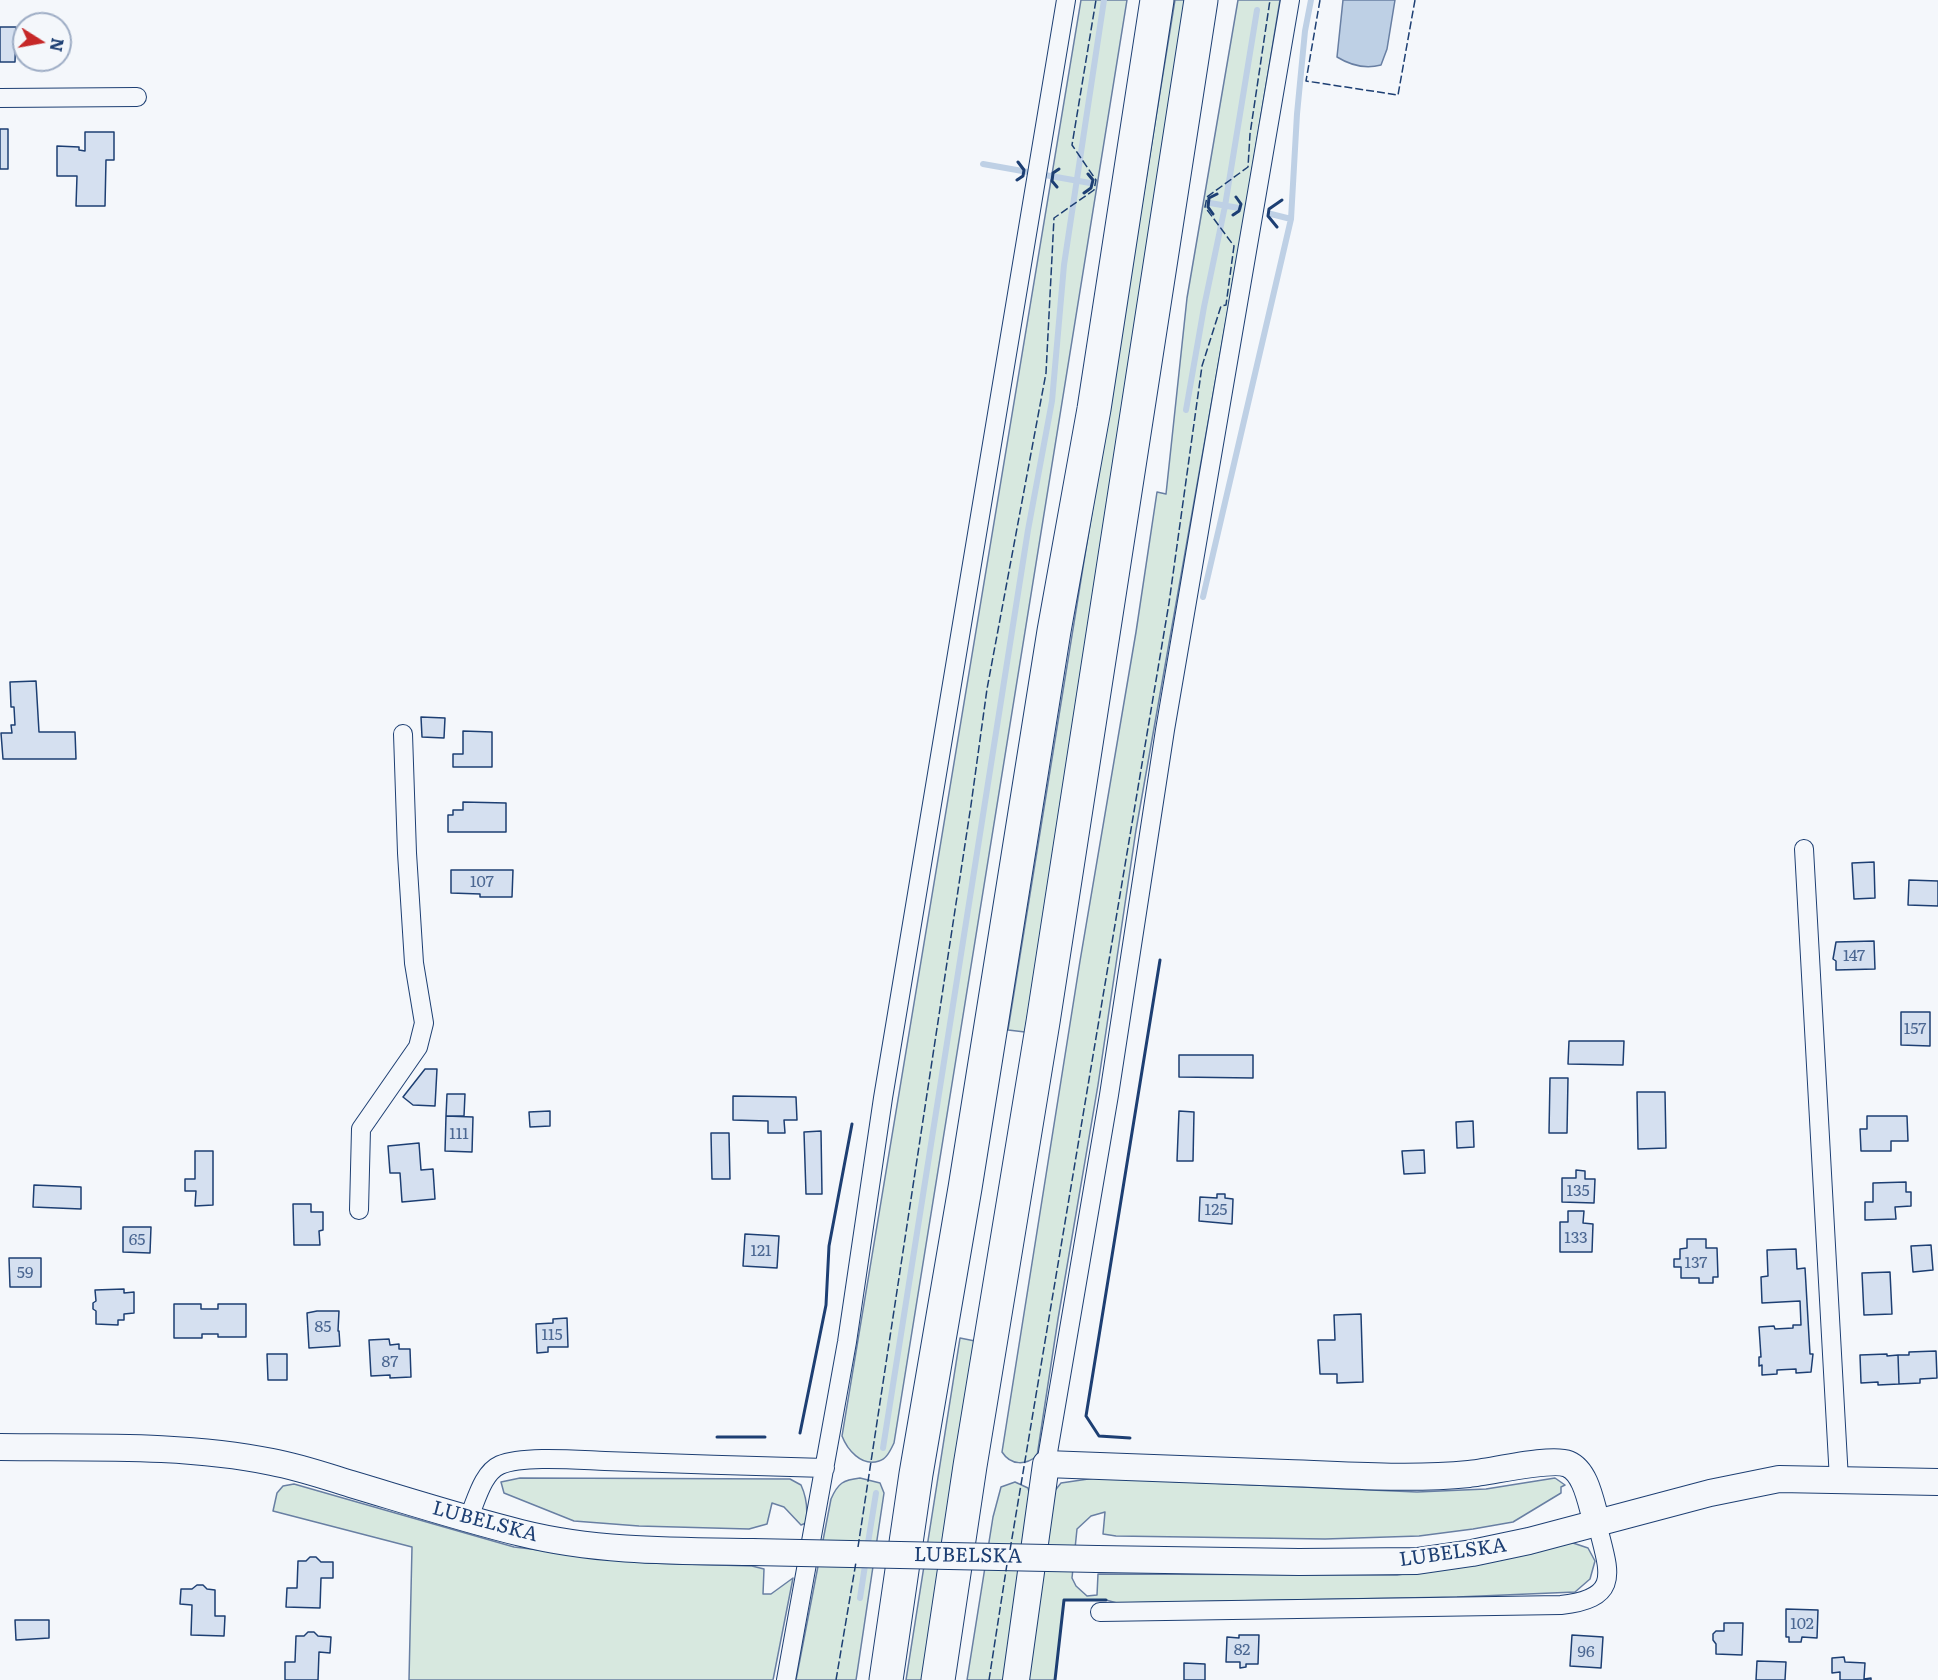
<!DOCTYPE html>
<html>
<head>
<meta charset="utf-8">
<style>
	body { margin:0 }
	#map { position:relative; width:1938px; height:1680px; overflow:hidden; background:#f4f7fb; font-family:Literata,serif }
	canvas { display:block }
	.north { position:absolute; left:12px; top:12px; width:60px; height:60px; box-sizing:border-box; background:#f4f7fb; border:2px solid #9eadc5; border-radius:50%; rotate:101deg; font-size:16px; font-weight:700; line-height:24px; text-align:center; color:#1d3f73 }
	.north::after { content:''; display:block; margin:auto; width:21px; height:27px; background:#c62828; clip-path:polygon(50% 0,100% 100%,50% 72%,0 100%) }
</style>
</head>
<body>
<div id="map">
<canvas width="1938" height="1680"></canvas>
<div class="north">N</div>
</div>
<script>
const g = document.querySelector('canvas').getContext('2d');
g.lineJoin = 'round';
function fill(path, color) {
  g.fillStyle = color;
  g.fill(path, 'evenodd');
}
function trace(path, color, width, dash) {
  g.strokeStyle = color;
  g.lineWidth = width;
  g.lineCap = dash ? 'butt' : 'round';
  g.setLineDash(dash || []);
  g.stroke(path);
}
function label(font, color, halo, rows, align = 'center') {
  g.font = font + ' Literata,serif';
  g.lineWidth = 4.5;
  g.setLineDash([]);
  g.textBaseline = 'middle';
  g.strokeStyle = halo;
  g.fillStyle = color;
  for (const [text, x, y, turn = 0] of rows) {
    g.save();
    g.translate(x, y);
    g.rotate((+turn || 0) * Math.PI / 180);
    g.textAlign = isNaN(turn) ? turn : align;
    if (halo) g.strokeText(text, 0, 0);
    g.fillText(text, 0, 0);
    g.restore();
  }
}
const green = new Path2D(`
	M1081,0H1127L894,1443C891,1449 887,1459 879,1461C861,1467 847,1449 842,1436Z
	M1175,0H1192L1025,1032L1008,1030Z
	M1238,0H1280L1244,219L1136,830L1098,1085L1058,1319L1037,1456C1026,1465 1011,1466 1002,1452L1080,961L1136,632L1157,492L1166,494L1187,298Z
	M960,1338L975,1341L922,1680H906Z
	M520,1478L790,1479L801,1485C807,1498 808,1509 806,1523L801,1525L784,1507L772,1503L767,1524L749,1529L639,1526L574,1521L504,1493L501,1482Z
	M860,1478L880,1483L884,1493L856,1680H796L831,1499C838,1483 843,1480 860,1478Z
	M1095,1478L1417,1492L1486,1489L1555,1478L1565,1485L1561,1487V1493L1513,1522L1473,1529L1419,1536L1325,1539L1116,1536L1103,1534L1105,1512L1091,1516L1077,1529L1072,1578L1076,1586L1087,1596L1097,1595L1098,1574L1397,1575L1471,1564L1570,1542L1588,1548L1595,1561L1590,1579L1575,1592L1457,1597L1117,1603L1106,1600H1064L1055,1680H1028L1053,1493L1061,1483Z
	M1015,1482L1028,1488L1032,1503L1004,1680H967L993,1517L1001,1487Z
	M294,1484L514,1547L649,1563L752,1566L764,1569L763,1594H771L793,1578L773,1680H409L412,1547L273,1511L277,1493L283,1486Z`);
const water = new Path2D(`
	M1343,0H1395L1387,49L1381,65C1366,69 1350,65 1337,57Z`);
const stream = new Path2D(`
	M983,164L1090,183
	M1210,203L1239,208
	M1271,214L1291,219
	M1186,410L1204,307L1225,206L1257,10
	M1203,597L1291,219L1297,114L1305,31L1311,0
	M883,1448L1028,530L1052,401L1064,265L1104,0
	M867,1549L876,1493
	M860,1598L866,1559`);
const building = new Path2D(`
	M0,27H16L15,62H0Z
	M0,129H8V169H0Z
	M85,132H114V160H106L105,206H76L77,176H57V146L79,147V150L85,151Z
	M36,681L39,732H75L76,759H3L1,733H12L11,725H15L14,707H11L10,682Z
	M421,717L445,718L444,738L422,737Z
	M463,731L492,732V767H453V754H463Z
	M463,802L506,803V832H448V815H453V810H463Z
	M1874,862L1875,898L1854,899L1852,863Z
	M451,870H513L512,897H480V894L451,893Z
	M1909,880L1938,881V906L1908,905Z
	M1874,941L1875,969L1836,970V961L1833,959L1836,942Z
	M1901,1012H1930V1046L1901,1045Z
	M1569,1041H1624L1623,1065L1568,1064Z
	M1179,1055H1253V1078L1179,1077Z
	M425,1069H437L435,1106L413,1105L403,1097Z
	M1550,1078H1568L1567,1133H1549Z
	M1637,1092H1665L1666,1148L1638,1149Z
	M447,1094H465L464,1116H446Z
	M733,1096L796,1097L797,1120H784L785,1133H768V1121L733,1120Z
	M550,1111V1126L530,1127L529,1112Z
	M1179,1111L1194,1112L1193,1161H1177Z
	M446,1116L473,1117L472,1152L445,1151Z
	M1867,1116H1907L1908,1141H1891V1151H1861L1860,1129H1867Z
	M1473,1121L1474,1147L1457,1148L1456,1122Z
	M821,1131L822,1194H806L804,1132Z
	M711,1133H729L730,1179H712Z
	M419,1143L421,1170L433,1169L435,1199L402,1202L400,1173H390L388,1146Z
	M1424,1150L1425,1173L1404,1174L1402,1151Z
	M195,1151H213V1205L195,1206L196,1191H185V1179H195Z
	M1576,1170L1585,1171V1179H1595L1594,1203L1562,1202V1178H1576Z
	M1906,1182V1192H1911V1206L1895,1207L1896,1219L1865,1220V1202H1873V1183Z
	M34,1185L81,1187V1209L33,1207Z
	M1217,1194H1225V1198L1233,1199L1232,1224L1199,1221L1200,1197L1217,1198Z
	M293,1204H311V1212H323V1230L319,1231L320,1245H294Z
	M1568,1211H1584L1583,1223L1593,1224L1592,1252H1560V1222H1568Z
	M123,1227H151L150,1253L123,1252Z
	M745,1234L779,1236L777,1268L743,1266Z
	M1687,1239H1706V1248H1717L1718,1277H1713V1283H1699V1278H1681V1267H1674V1259H1680V1249L1687,1248Z
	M1931,1245L1933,1270L1913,1272L1911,1246Z
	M1796,1249L1797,1269L1805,1268L1810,1354H1813L1811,1372L1796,1373V1369L1777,1370V1374L1762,1375V1365L1759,1366V1357H1761L1759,1327L1774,1326L1775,1329L1793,1328V1325H1801L1800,1301L1762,1303L1761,1277L1768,1276L1767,1250Z
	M9,1258H41V1287H10Z
	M1890,1272L1892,1314L1864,1315L1862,1273Z
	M124,1289V1293L134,1292V1313L124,1314V1320H118V1325L96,1324V1311L93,1309V1303L96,1301L95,1290Z
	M174,1304H201V1309H218V1304H246V1337H218V1334H202V1338H174Z
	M317,1311H339L338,1331H339L340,1346L309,1348L307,1313Z
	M1361,1314L1363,1382L1337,1383V1374H1320L1318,1340H1335L1334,1315Z
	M567,1318L568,1347H548V1352L537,1353L536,1324L553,1323V1319Z
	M389,1339L390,1345L399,1344V1349H410L411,1377L390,1378V1375L371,1376L369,1340Z
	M1936,1351L1937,1378L1920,1379V1383L1899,1384L1898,1355H1909V1352Z
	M267,1354H287V1380H268Z
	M1887,1354V1356L1898,1355L1899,1384L1878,1385V1382L1861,1383L1860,1355Z
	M310,1557H316L321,1562H333V1578H321L320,1608L286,1607L287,1588H297L298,1561H306Z
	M197,1585H203L207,1589L215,1590V1616H225L224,1636L191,1635L192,1605L180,1604L181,1589H192Z
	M1786,1609L1818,1610L1817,1638L1802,1637L1801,1642H1789V1637H1786Z
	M15,1620H49V1638L16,1640Z
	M1724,1623H1743L1742,1655L1716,1654V1644L1713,1640V1634L1716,1631H1724Z
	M308,1632H314L318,1636L331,1637L330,1653L319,1652L318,1680H285V1662H295L296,1636H304Z
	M1239,1635H1259L1258,1664H1246V1667L1240,1668V1662H1226L1227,1637L1239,1638Z
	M1572,1635L1603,1637L1601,1668L1570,1666Z
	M1844,1657L1845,1662L1865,1663L1864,1679L1871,1678V1680H1840V1672L1832,1673V1658Z
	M1757,1661L1786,1662L1785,1680H1756Z
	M1184,1663L1205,1664V1680H1184Z`);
const street = new Path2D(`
	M0,98L137,97
	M1804,849L1839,1480
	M359,1210L361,1129L418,1047L424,1023L414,963L407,853L403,734
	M1046,1464L1109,1095L1165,730L1290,0
	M468,1519C476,1502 482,1473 500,1465C523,1455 579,1460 605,1461C678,1464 752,1466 825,1468
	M1100,1612L1561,1605C1624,1598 1608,1570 1597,1523
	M786,1680L847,1342L883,1098L1066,0`);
const secondary = new Path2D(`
	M0,1447C90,1448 183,1444 272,1462C299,1467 325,1476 351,1484C408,1501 464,1519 521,1533C597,1552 675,1551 752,1552
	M1097,1559L1299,1562L1417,1561L1472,1553L1529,1541L1710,1493L1779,1479L1938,1482
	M1016,1680L1046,1464C1126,1467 1207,1470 1287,1473C1347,1475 1409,1480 1469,1474C1491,1472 1551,1457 1568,1464C1587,1472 1591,1505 1597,1523`);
const highway = new Path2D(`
	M886,1680L916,1474L965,1188L1054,631L1094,409L1157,0
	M938,1680L970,1466L1043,1022L1201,0`);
const secondaryBridge = new Path2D(`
	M752,1552L1097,1559`);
const fence = new Path2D(`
	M1320,0L1306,81L1398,95L1415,0
	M858,1547L971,805L987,689L1046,373L1054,218L1094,190L1096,180L1072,145L1096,0
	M1010,1550L1169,603L1202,366L1221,306L1226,305L1234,246L1205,207L1207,197L1248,167L1250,134L1270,0
	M836,1680L856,1562
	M989,1680L1007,1564`);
const wall = new Path2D(`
	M1017,180L1023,176L1024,170L1018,162
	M1057,187L1052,181L1053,173L1059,169
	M1084,193L1091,188L1093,180L1088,174
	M1213,214L1208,207L1209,198L1217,194
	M1233,215L1239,211L1241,204L1236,197
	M1277,227L1268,216L1269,209L1282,200
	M800,1433L826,1305L829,1246L852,1124
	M717,1437H765
	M1130,1438L1099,1436L1086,1416L1160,960
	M1055,1680L1064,1600H1106`);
const numberNames = [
	["107",482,882],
	["147",1854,956],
	["157",1915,1029],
	["111",459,1134],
	["135",1578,1191],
	["125",1216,1210],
	["133",1576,1238],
	["65",137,1240],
	["121",761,1251],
	["137",1696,1263],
	["59",25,1273],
	["85",323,1327],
	["115",552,1335],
	["87",390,1362],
	["102",1802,1624],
	["82",1242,1650],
	["96",1586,1652]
];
const streetNames = [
	["LUBELSKA",485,1522,15],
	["LUBELSKA",1453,1553,-8],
	["LUBELSKA",968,1556,1]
];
fill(green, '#d7e8df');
trace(green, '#687fa3', 1.5);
fill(water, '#bed0e5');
trace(water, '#687fa3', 1.5);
trace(stream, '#bed0e5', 6);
fill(building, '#d5e0f0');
trace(building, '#1d3f73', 1.5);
trace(street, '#1d3f73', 20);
trace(secondary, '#1d3f73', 28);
trace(highway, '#1d3f73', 35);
trace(street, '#f4f7fb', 18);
trace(secondary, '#f4f7fb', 26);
trace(highway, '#f4f7fb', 33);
trace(secondaryBridge, '#1d3f73', 28, []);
trace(secondaryBridge, '#f4f7fb', 26);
trace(fence, '#1d3f73', 1.5, [8, 3]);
trace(wall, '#1d3f73', 3);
label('16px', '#4b6792', null, numberNames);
label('20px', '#1d3f73', '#f4f7fb', streetNames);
</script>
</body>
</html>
